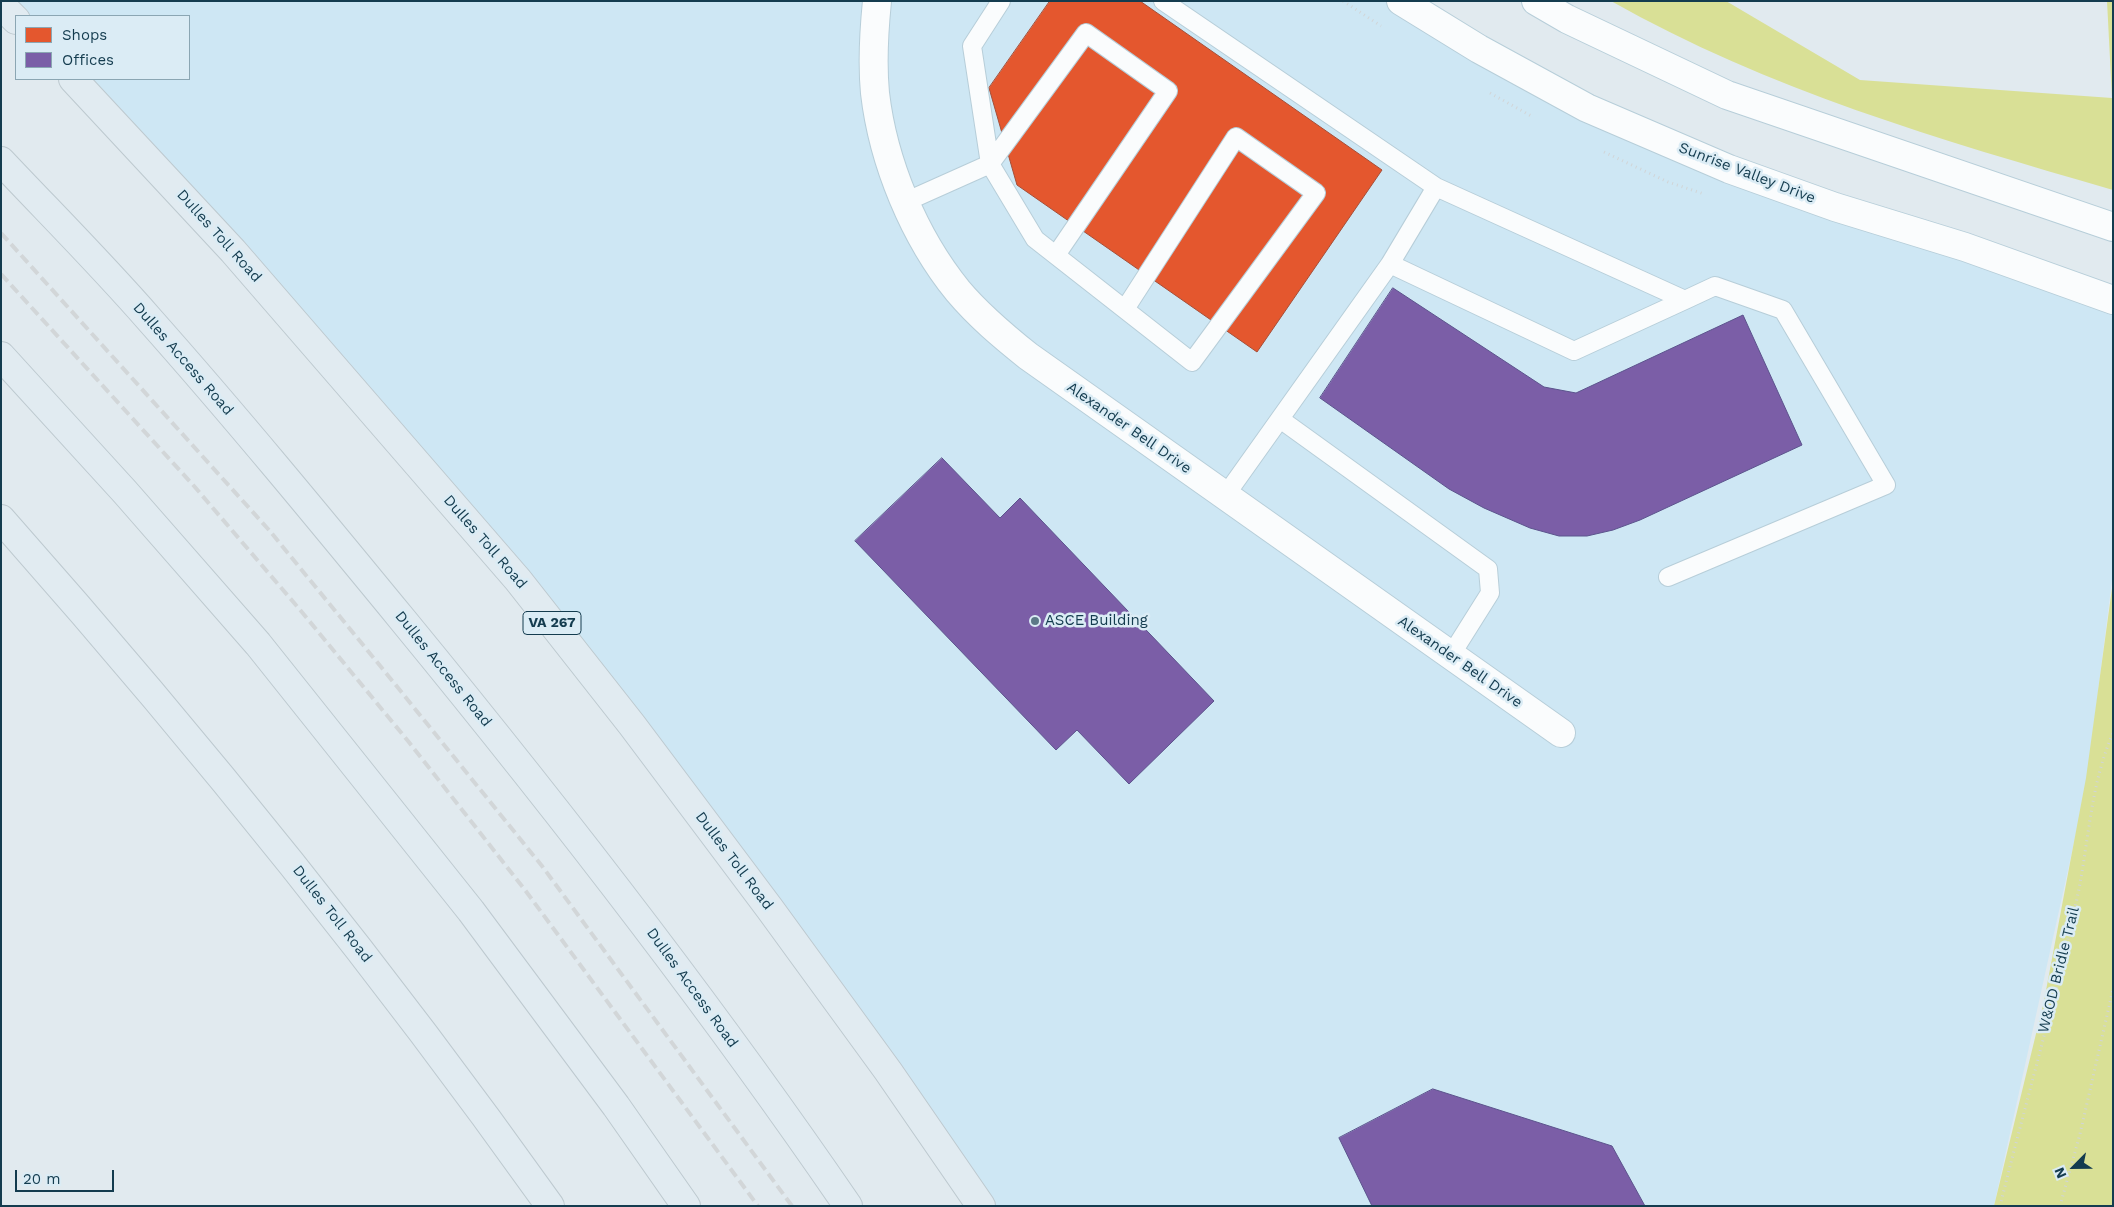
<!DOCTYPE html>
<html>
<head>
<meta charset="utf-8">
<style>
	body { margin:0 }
	#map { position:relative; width:2114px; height:1207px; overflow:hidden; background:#e1eaef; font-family:"Work Sans",sans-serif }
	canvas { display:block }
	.frame { position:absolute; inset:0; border:2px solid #143c4f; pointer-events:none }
	.legend { position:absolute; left:15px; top:15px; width:175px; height:65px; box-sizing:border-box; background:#dbecf5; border:1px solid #8ba6b3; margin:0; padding:6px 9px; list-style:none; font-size:15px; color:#143c4f }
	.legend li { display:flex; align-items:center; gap:10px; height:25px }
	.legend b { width:25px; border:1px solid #8ba6b3 }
	.north { position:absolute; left:2049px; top:1142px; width:50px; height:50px; -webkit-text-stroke:4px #dbecf5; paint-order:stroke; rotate:247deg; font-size:14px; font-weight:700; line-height:20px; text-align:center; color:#143c4f }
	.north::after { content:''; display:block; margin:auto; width:18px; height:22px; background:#143c4f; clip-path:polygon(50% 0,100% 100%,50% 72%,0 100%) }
	.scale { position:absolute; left:15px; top:1170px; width:99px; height:22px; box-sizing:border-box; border:2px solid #143c4f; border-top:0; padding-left:6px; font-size:15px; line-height:18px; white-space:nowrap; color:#143c4f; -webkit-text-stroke:4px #dbecf5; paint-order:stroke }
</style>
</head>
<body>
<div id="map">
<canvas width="2114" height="1207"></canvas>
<div class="frame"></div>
<ul class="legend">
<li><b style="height:14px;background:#e4572e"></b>Shops</li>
<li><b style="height:14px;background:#7b5ea7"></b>Offices</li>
</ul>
<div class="north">N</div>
<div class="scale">20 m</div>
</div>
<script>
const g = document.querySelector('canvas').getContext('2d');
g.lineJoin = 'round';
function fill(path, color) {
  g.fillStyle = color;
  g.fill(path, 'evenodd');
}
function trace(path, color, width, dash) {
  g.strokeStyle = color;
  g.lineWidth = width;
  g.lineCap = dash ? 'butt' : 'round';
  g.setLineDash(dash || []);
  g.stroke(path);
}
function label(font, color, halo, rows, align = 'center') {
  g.font = font + ' "Work Sans",sans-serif';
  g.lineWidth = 5;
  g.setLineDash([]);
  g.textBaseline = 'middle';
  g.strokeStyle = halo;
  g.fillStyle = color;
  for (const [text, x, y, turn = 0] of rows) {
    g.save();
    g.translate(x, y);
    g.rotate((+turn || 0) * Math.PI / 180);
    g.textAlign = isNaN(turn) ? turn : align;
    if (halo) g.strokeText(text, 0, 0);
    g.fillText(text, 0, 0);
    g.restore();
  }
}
const built = new Path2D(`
	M1,1H1402L1752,180L2113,292V572L2086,788L1994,1206H979L642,735L66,79H189V16H16Z`);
const green = new Path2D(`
	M1611,1H1726L1860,80L2112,98L2107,1H2113V190C1941,140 1768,90 1611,1Z
	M2113,581V1206H1994L2044,1001L2086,778Z`);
const shops = new Path2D(`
	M1050,1H1140L1382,170L1257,352L1017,185L989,88Z`);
const offices = new Path2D(`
	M1393,288L1544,387L1576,393L1743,315L1802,445L1640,520L1613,530L1587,536H1559L1530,528L1484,508L1449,489L1320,398Z
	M942,458L1000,518L1020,498L1214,701L1129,784L1077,730L1056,750L855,541Z
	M1433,1089L1612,1146L1645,1206H1372L1339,1138Z`);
const path = new Path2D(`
	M1343,1L1381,26
	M1490,93L1533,117
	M1604,152L1668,182L1704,194
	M2000,1206C2025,1105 2054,1005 2076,903C2089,846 2089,788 2113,733
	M2060,1206L2080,1134L2113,989`);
const lane = new Path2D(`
	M1163,1L1436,187L1685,300L1574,351L1390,264L1436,187
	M905,202L990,164L972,46L1001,1
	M1056,255L1168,91L1086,33L990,164L1035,239L1192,362L1316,193L1236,137L1125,309
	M1280,419L1488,569L1490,593L1451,655
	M1225,496L1390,264
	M1668,577L1886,485L1783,310L1715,286L1685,300`);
const street = new Path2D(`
	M877,1C874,31 872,62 875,93C883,162 914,237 958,291C979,316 1003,336 1028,356L1561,733`);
const secondary = new Path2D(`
	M1401,1L1479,49L1587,108L1729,169L1835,207L1965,247L2113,300
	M1536,1L1567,19L1727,95L2113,227`);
const highway = new Path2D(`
	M1,5L16,20
	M73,79L233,251L518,580L632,725L770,909L888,1071L981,1206
	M1,161C51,214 102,265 149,319C236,417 319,518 402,619C558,809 709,1003 848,1206
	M1,356L125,492L258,644L471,911L616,1106L686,1206
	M1,519C196,739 380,967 550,1206`);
const rail = new Path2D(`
	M1,233L269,530L386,673L542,866L792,1206
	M1,274L194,486L301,611L408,741L525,890L758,1206`);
const markers = [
	[1035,621,5,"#5c7987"]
];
const shields = [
	[552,623,58]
];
const shieldNames = [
	["VA 267",552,623]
];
const streetNames = [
	["Sunrise Valley Drive",1747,173,21],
	["Dulles Toll Road",219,236,48],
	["Dulles Access Road",183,359,49],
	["Alexander Bell Drive",1129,428,35],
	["Dulles Toll Road",485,542,49],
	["Alexander Bell Drive",1460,662,35],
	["Dulles Access Road",443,669,51],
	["Dulles Toll Road",734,861,53],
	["Dulles Toll Road",332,914,52],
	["W&OD Bridle Trail",2059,970,-76],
	["Dulles Access Road",692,988,54]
];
const poiNames = [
	["ASCE Building",1045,621]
];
fill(built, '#cee7f4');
fill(green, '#d9e096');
fill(shops, '#e4572e');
trace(shops, '#a64f38', 1);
fill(offices, '#7b5ea7');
trace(offices, '#5c548d', 1);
trace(lane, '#b7ced9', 20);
trace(street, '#b7ced9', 30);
trace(secondary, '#b7ced9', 30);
trace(highway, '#bdc9cf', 30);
trace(path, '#d1d5d7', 3, [1, 4]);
trace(lane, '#fafcfd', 18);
trace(street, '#fafcfd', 28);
trace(secondary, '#fafcfd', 28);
trace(highway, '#e1ebf1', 28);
trace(rail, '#d2d6d8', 4, [10, 5]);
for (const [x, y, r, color] of markers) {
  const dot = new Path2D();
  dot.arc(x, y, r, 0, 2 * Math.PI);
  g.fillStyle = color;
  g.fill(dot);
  trace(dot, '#dbecf5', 2);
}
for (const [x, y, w] of shields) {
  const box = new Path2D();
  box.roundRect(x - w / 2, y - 11.5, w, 23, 4);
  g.fillStyle = '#dbecf5';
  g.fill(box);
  trace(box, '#143c4f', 1);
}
label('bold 14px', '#143c4f', null, shieldNames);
label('15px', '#143c4f', '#dbecf5', streetNames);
label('15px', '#143c4f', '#dbecf5', poiNames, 'left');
</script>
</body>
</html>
